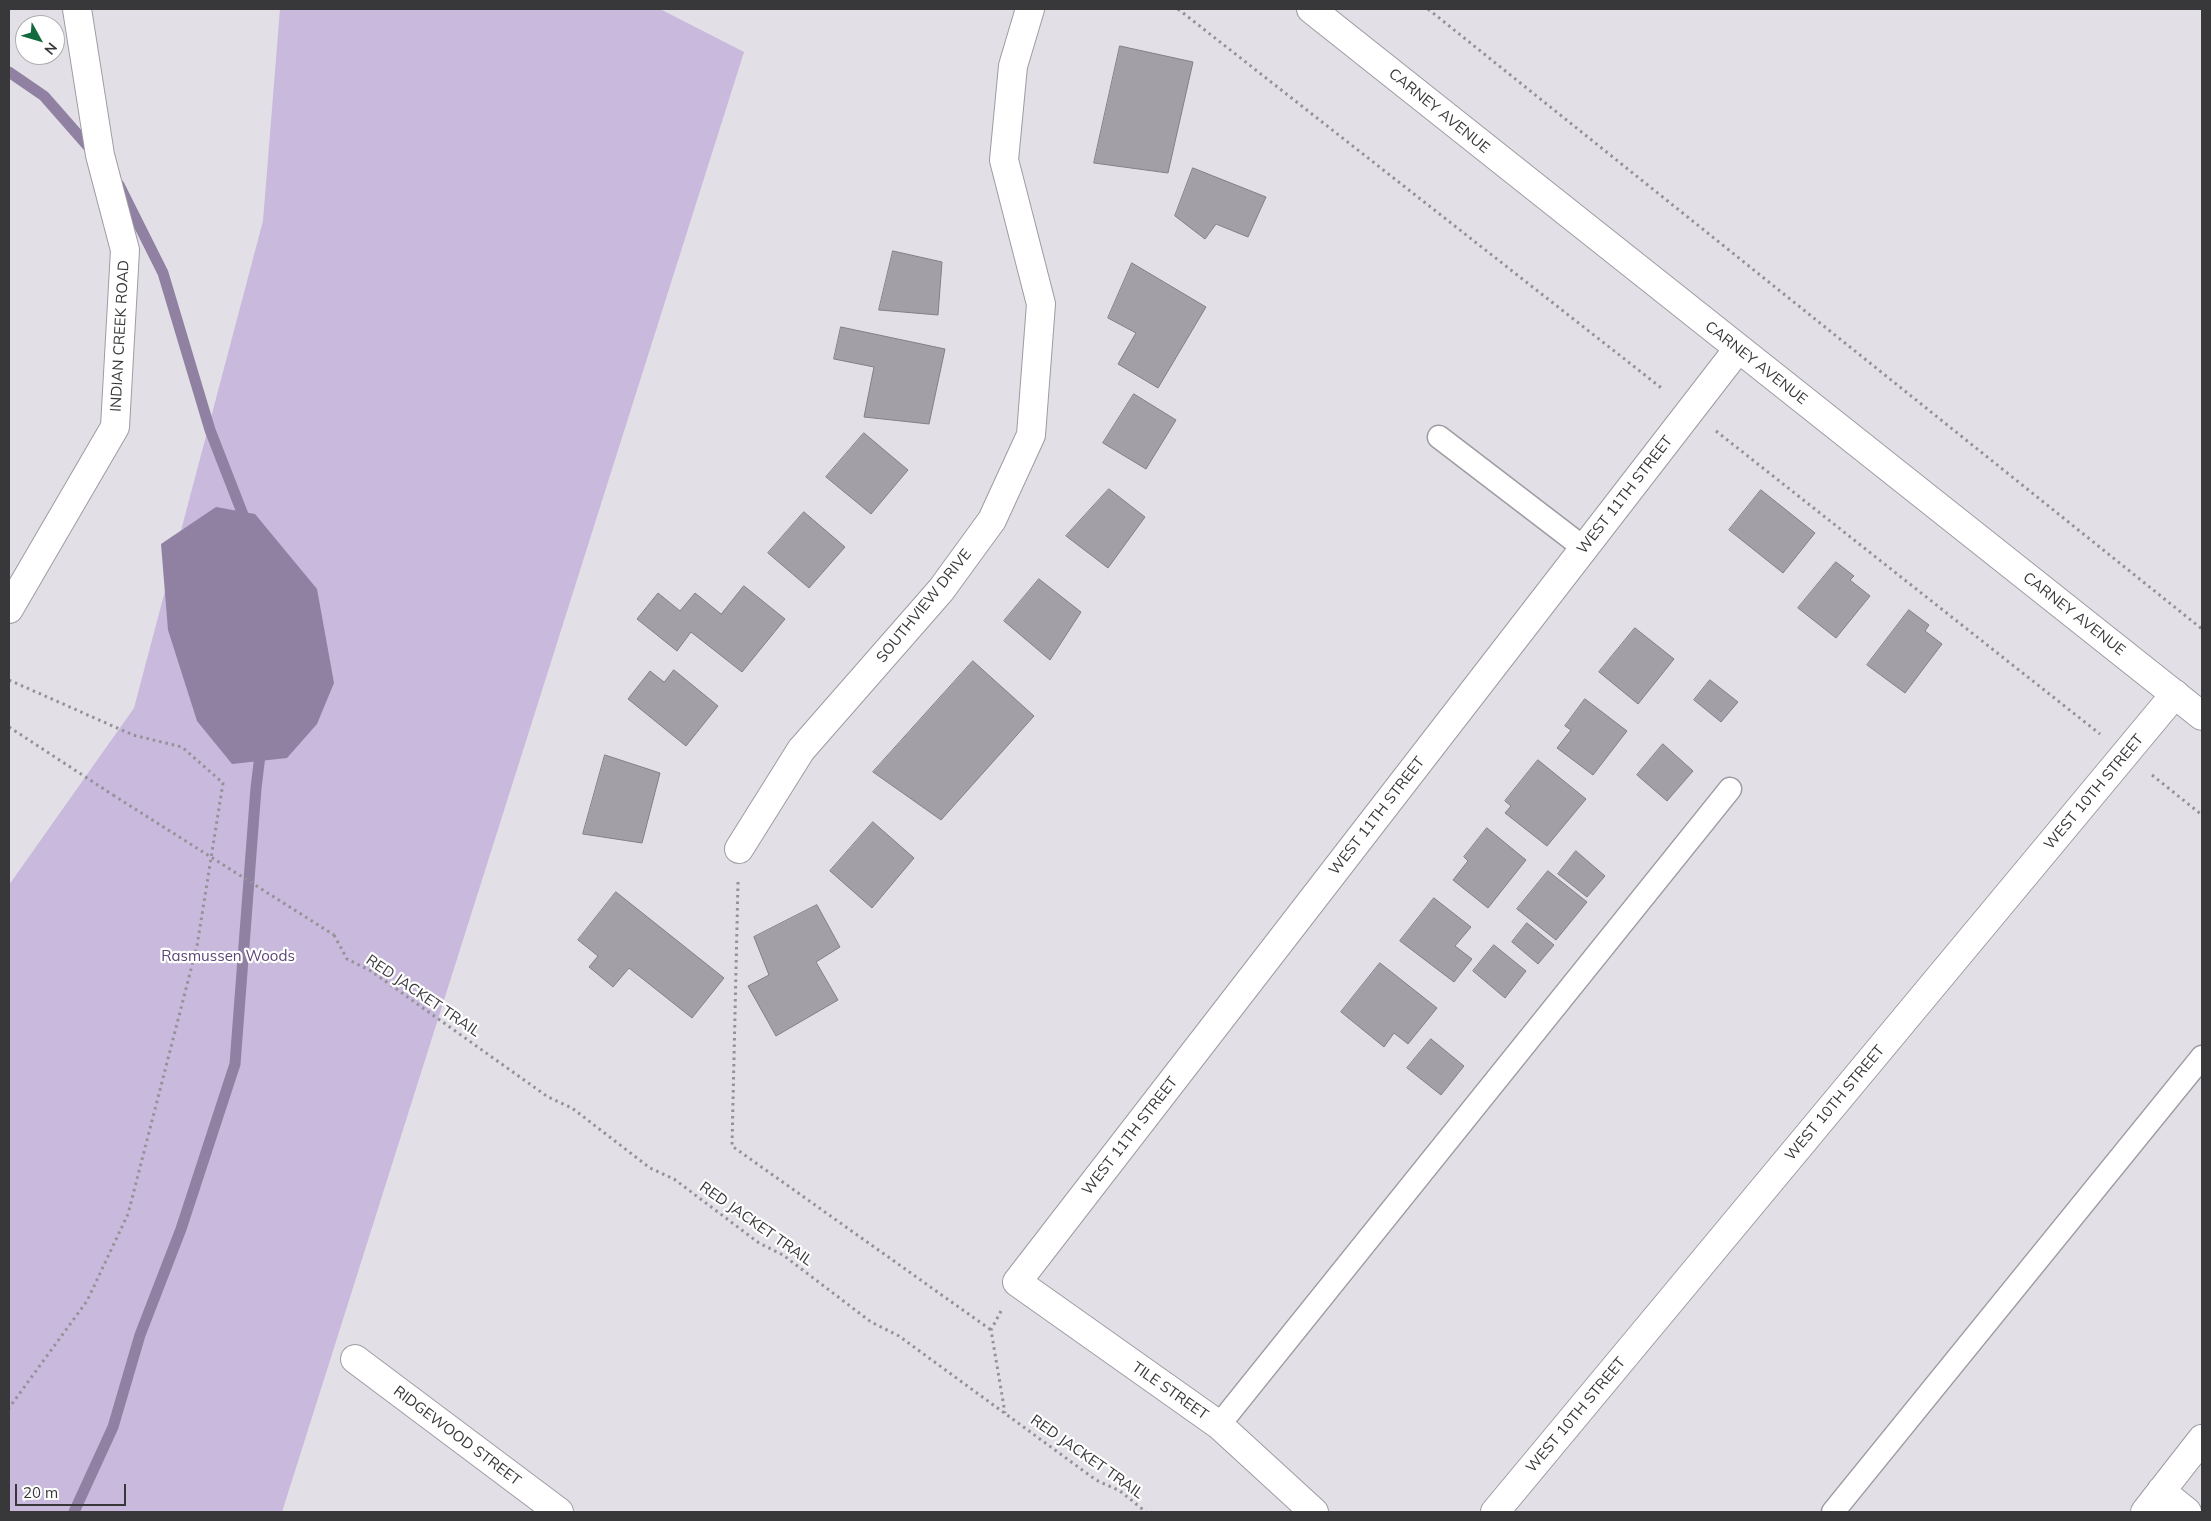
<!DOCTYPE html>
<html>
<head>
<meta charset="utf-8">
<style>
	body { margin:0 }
	#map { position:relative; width:2211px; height:1521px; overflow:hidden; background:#e2dfe7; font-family:Mulish,sans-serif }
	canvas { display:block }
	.frame { position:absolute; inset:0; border:10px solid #38373a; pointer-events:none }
	.north { position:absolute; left:15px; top:15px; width:50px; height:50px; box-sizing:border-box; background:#fff; border:1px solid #afafb0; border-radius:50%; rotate:129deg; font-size:14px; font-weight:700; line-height:20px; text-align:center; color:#38373a }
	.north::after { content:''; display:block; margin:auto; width:18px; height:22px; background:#136a3c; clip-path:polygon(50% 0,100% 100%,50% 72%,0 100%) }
	.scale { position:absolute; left:15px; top:1484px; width:111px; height:22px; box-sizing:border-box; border:2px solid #38373a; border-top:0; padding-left:6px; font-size:15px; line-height:18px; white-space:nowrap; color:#38373a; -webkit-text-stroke:4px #fff; paint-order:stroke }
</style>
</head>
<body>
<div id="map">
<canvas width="2211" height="1521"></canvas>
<div class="frame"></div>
<div class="north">N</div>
<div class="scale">20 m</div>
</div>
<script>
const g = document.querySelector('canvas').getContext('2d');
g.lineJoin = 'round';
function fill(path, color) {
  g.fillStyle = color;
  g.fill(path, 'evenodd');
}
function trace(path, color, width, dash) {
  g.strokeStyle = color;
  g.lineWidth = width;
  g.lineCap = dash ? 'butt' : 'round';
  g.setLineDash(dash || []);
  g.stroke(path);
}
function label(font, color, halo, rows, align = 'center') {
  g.font = font + ' Mulish,sans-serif';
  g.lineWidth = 4.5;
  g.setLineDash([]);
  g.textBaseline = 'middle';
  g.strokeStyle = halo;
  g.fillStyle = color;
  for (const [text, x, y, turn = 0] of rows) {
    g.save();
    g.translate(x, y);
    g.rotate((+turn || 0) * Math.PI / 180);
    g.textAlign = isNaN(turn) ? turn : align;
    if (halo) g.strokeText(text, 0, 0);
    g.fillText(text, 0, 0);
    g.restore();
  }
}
const green = new Path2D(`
	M280,9H660L744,52L282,1512H9V885L134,708L263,221Z`);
const water = new Path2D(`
	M216,507L255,514L317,589L334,683L317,724L287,758L232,764L197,721L168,630L161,544Z`);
const stream = new Path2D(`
	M9,72L44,96L94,153
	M119,185L163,273L210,430L247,525
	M74,1512L113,1427L140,1335L181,1229L235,1064L256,788L261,747`);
const building = new Path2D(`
	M1120,46L1193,62L1168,173L1094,163Z
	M1193,168L1266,197L1248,237L1216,224L1205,239L1175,216Z
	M893,251L942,262L938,315L879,310Z
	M1132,263L1206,307L1158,388L1118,364L1136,333L1108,318Z
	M841,327L945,349L929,424L864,417L874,367L834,359Z
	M1134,394L1176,420L1146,469L1103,443Z
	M864,433L908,470L871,514L826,477Z
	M1109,489L1145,517L1108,568L1066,536Z
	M1761,490L1815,533L1783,573L1729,530Z
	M804,512L845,547L809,588L768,553Z
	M1836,562L1854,576L1850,580L1870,596L1836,638L1798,608Z
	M1039,579L1081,612L1050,660L1004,621Z
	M744,586L785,619L742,672L691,632L677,651L637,619L658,593L680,611L695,593L721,614Z
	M1909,610L1929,625L1925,631L1942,644L1905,693L1867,665Z
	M1635,628L1674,659L1638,704L1599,672Z
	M973,661L1034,716L941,820L873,772Z
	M674,670L718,706L686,746L628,699L650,671L664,682Z
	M1710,680L1738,702L1721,722L1694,700Z
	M1585,699L1627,731L1593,775L1557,748L1571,730L1565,726Z
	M1663,744L1693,771L1667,801L1637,775Z
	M605,755L660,773L642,843L583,834Z
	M1538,760L1586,799L1547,846L1505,813L1511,806L1505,801Z
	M873,822L914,858L872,908L830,871Z
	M1487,828L1526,860L1488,908L1453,880L1468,861L1464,857Z
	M1576,851L1605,876L1587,897L1558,874Z
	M1548,871L1587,902L1556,940L1517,909Z
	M616,892L724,978L692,1018L629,968L613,987L589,967L598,956L578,940Z
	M1434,898L1471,927L1455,946L1472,959L1454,982L1400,941Z
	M817,905L840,947L816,962L838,1000L776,1036L748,986L769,975L754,937Z
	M1527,923L1554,945L1538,964L1512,942Z
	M1494,945L1526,971L1505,998L1473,971Z
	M1380,963L1437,1008L1408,1044L1394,1033L1384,1047L1341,1012Z
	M1431,1039L1464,1066L1441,1095L1407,1068Z`);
const path = new Path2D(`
	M1178,9L1664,390
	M1428,9L2202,629
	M1716,431L2100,734
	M9,680L133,735L182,747L223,783L197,946L128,1214L87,1301L9,1408
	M9,727L113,795
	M2152,775L2202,815
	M738,882L732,1146L991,1330
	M334,935L347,959L371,971L548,1097L572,1108L650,1168L674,1179L759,1243L783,1255L871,1322L899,1336L1096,1480L1120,1491L1146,1512
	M1001,1311L991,1330L1005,1413`);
const service = new Path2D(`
	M1439,437L1584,548
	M1219,1425L1730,789
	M1833,1512L2202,1057`);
const minor = new Path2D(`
	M9,609L115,427L125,250L100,155L77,9
	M739,849L801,750L941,590L992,520L1031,435L1041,304L1004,160L1013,66L1030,9
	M355,1359L559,1512
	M2161,1491L2187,1512
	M1314,1512L1219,1425L1017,1282L1738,349
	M1495,1512L2175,694
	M2145,1512L2202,1439`);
const secondary = new Path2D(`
	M1311,9L2202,716`);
const pathBridge = new Path2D(`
	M113,795L334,935`);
const streetNames = [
	["CARNEY AVENUE",1439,111,39],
	["INDIAN CREEK ROAD",120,336,-87],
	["CARNEY AVENUE",1756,363,38],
	["WEST 11TH STREET",1625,495,-52],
	["SOUTHVIEW DRIVE",924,606,-51],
	["CARNEY AVENUE",2074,614,38],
	["WEST 10TH STREET",2094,792,-50],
	["WEST 11TH STREET",1377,816,-52],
	["RED JACKET TRAIL",423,996,34],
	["WEST 10TH STREET",1835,1103,-50],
	["WEST 11TH STREET",1130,1136,-52],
	["RED JACKET TRAIL",756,1224,35],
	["TILE STREET",1170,1391,35],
	["WEST 10TH STREET",1576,1415,-50],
	["RIDGEWOOD STREET",457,1436,37],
	["RED JACKET TRAIL",1087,1457,35]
];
const parkNames = [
	["Rasmussen Woods",228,956]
];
fill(green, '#c8b9dd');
fill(water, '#9081a3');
trace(stream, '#9081a3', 11);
fill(building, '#a29fa7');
trace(building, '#827f86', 1);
trace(service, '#9e9ba3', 25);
trace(minor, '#9e9ba3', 30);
trace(secondary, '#9e9ba3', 30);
trace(path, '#949298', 3, [2.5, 4]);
trace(service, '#fff', 22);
trace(minor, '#fff', 28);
trace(secondary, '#fff', 28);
trace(pathBridge, '#949298', 3, [2.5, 4]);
label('15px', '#38373a', '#fff', streetNames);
label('15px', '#5b4576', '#fff', parkNames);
</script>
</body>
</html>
